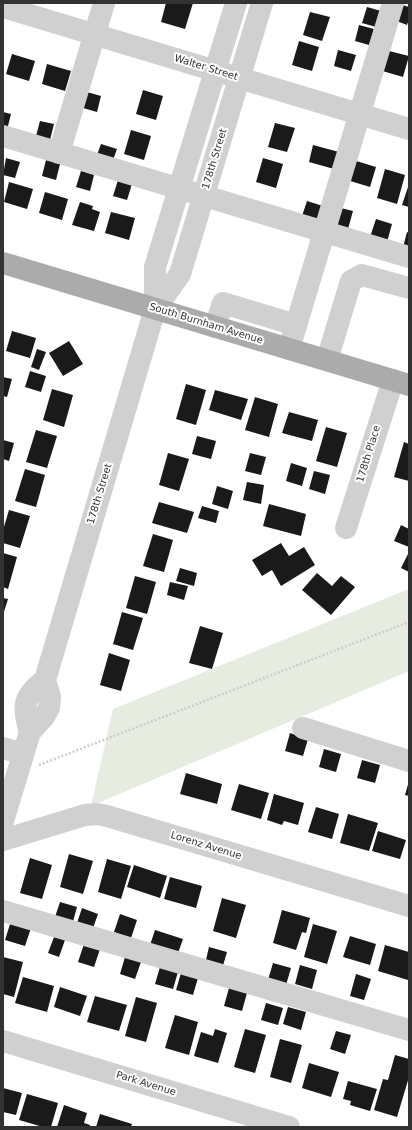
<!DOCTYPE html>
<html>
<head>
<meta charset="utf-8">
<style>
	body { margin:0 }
	#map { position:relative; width:412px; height:1130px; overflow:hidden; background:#fff; font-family:"DejaVu Sans",sans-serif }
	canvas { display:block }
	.frame { position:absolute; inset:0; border:4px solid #333; pointer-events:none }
</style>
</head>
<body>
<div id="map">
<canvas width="412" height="1130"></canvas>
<div class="frame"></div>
</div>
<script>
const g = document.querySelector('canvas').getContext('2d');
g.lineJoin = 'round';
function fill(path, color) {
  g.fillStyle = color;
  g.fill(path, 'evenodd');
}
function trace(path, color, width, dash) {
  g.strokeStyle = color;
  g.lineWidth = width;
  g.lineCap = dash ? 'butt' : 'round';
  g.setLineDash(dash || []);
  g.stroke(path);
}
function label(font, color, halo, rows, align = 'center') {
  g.font = font + ' "DejaVu Sans",sans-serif';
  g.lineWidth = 4;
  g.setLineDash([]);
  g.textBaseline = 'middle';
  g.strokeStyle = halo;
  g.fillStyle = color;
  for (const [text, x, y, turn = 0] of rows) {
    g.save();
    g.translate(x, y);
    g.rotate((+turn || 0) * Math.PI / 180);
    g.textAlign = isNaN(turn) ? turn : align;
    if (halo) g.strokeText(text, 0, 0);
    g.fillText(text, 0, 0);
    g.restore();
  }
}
const green = new Path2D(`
	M409,589V671L91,806L113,709Z`);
const building = new Path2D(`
	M166,3H193L185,29L161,22Z
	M399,4L409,7V19L407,25L394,20Z
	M367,7L381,11L376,27L362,23Z
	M310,12L330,17L322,41L303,35Z
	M359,25L374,29L369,45L355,41Z
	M299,41L319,47L312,71L292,65Z
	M338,50L356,55L351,71L334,66Z
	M385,50L409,56L403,77L379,70Z
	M12,54L35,61L29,81L6,74Z
	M47,64L71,71L65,91L42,84Z
	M143,90L163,96L156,120L136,114Z
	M87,92L101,96L97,112L83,108Z
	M3,112L11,114L7,130L3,129Z
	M40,121L54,124L50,140L36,136Z
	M275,123L295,128L287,152L268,147Z
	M131,130L151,136L144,160L124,154Z
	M101,144L117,149L113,160L97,155Z
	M313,145L339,152L334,169L309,162Z
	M6,158L20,162L15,178L3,175Z
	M263,158L283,164L276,188L256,182Z
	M46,160L60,164L56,180L42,176Z
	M353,160L376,167L370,187L347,180Z
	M385,169L405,175L397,204L377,198Z
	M81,171L94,175L90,191L76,187Z
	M118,180L132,184L127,200L113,196Z
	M9,182L33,189L27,209L4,202Z
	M409,184V207L402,205Z
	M45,192L68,199L62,220L39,213Z
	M307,201L323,206L318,223L301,219Z
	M80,202L93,206L92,209L100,212L94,231L72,225Z
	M337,207L353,211L348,229L332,225Z
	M111,212L135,218L129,240L105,233Z
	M376,219L392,224L387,242L370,237Z
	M407,232L409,233V249L403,247Z
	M12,331L36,338L30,358L6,351Z
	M69,341L83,364L63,376L49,353Z
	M37,349L46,352L39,370L31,367Z
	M30,371L46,376L41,392L25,387Z
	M3,377L12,379L7,397L3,396Z
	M186,384L206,390L196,425L176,419Z
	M52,389L73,395L64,427L43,420Z
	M215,390L248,399L241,420L209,410Z
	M255,397L278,404L269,437L245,430Z
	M289,412L318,420L312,441L282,433Z
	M326,427L347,433L337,467L316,461Z
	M36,430L57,436L47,468L26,462Z
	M197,436L216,441L211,459L192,454Z
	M3,440L14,443L9,461L3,459Z
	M404,442L409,444V481L394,477Z
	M168,453L189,459L179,491L159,485Z
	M250,453L266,457L261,475L245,471Z
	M291,463L307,468L302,486L286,481Z
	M25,469L45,475L36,507L15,501Z
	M314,471L330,475L325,494L309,489Z
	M247,482L264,485L261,504L243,500Z
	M217,486L233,491L228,509L212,504Z
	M159,502L194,512L187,533L152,523Z
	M269,504L306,514L301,536L263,526Z
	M202,506L219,511L216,523L198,518Z
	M9,510L30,516L20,548L3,543V530Z
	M401,525L409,529V547L394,541Z
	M153,534L173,540L164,572L143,566Z
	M281,543L289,556L304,547L315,565L281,586L272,570L262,576L252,560Z
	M409,552V572L401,568Z
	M3,553L17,557L8,589L3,587Z
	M180,568L197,573L194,586L176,581Z
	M317,573L332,586L341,576L355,587L331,615L302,590Z
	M135,576L156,582L147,614L126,608Z
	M170,582L188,586L184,600L167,595Z
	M3,598L8,599L3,615Z
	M122,612L143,618L133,650L113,644Z
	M200,626L223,633L212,669L189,663Z
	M109,653L130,660L121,691L100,685Z
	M290,733L308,739L303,756L285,751Z
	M324,749L341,754L336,772L319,767Z
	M362,760L380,765L375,783L357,778Z
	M186,773L222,784L217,804L180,794Z
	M409,781V796L405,795Z
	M239,784L269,793L261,819L231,810Z
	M274,794L304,803L298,825L284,821L282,825L267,820Z
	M316,807L339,814L332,839L308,832Z
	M348,814L378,823L369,851L340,843Z
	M378,831L406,840L400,859L372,851Z
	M69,854L93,861L83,894L60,887Z
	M30,858L52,865L42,899L20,893Z
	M107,859L131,866L121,899L98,892Z
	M134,865L167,876L160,898L127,887Z
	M170,877L202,886L196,908L164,899Z
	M222,898L246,905L236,938L213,931Z
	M60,902L77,907L72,925L54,920Z
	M82,908L98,914L92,931L76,926Z
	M282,910L310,918L306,933L302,932L296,950L273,943Z
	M120,914L137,920L131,938L114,932Z
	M11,921L31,928L25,946L5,940Z
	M313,924L337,931L327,964L304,957Z
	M155,930L183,939L178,953L150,945Z
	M350,936L376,944L370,965L343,957Z
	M54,937L65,940L59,957L48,953Z
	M84,944L100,949L94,967L78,962Z
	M385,945L409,952V974L408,980L378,971Z
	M209,947L227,952L222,969L205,964Z
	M3,957L23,962L14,997L3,994Z
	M125,957L141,962L135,979L120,974Z
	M273,963L291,968L286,985L268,980Z
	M300,965L317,970L312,989L295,984Z
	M160,967L178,972L173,989L155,984Z
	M181,973L198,978L193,995L176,990Z
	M356,974L371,979L364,1000L350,996Z
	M23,977L54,986L47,1012L15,1003Z
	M60,987L87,996L80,1016L54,1007Z
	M229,988L247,993L242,1011L224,1006Z
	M95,996L127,1005L119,1031L87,1022Z
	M136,997L157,1003L146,1042L125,1036Z
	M266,1003L283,1008L278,1025L261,1020Z
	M288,1007L306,1012L301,1030L283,1024Z
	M175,1015L198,1022L189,1055L165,1048Z
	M215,1029L227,1033L218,1063L194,1056L201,1032L213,1036Z
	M245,1029L266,1035L255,1073L234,1067Z
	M336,1031L351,1035L345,1054L330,1049Z
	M280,1039L302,1045L291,1083L270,1077Z
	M395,1055L409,1059V1077L397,1117L374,1110L383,1079L388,1080Z
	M309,1063L339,1072L331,1097L302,1088Z
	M348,1081L377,1089L370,1111L350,1105L351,1101L343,1099Z
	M3,1088L22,1093L16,1115L3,1112Z
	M27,1094L58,1103L51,1127H43L19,1120Z
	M64,1105L87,1113L84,1123L90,1125V1127H57Z
	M100,1114L132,1124L131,1127H96Z`);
const path = new Path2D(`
	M39,765L409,622`);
const minor = new Path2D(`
	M3,7L409,129
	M3,136L409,257
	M59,153L104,3
	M155,309L180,274L262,3
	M215,327L223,303L296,325
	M289,349L393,3
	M327,360L351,281L362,275L409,288
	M346,528L393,380
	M303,728L409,761
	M30,732C22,707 23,696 45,680L155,309V267L236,3
	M3,748L23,754
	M3,821L30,732L44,717L49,708L50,697L45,680
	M3,840L85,815L97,814L107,816L409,906
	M3,911L409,1030
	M3,1041L289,1127`);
const major = new Path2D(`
	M3,263L409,385`);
const streetNames = [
	["Walter Street",206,68,17],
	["178th Street",215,159,-73],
	["South Burnham Avenue",206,324,17],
	["178th Place",369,454,-73],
	["178th Street",100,494,-73],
	["Lorenz Avenue",206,846,17],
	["Park Avenue",146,1084,17]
];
fill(green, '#e6ecdf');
fill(building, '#1a1a1a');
trace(path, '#cdcdcd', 2.5, [2, 2]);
trace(minor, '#d0d0d0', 22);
trace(major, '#ababab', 22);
label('10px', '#333', '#fff', streetNames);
</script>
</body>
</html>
